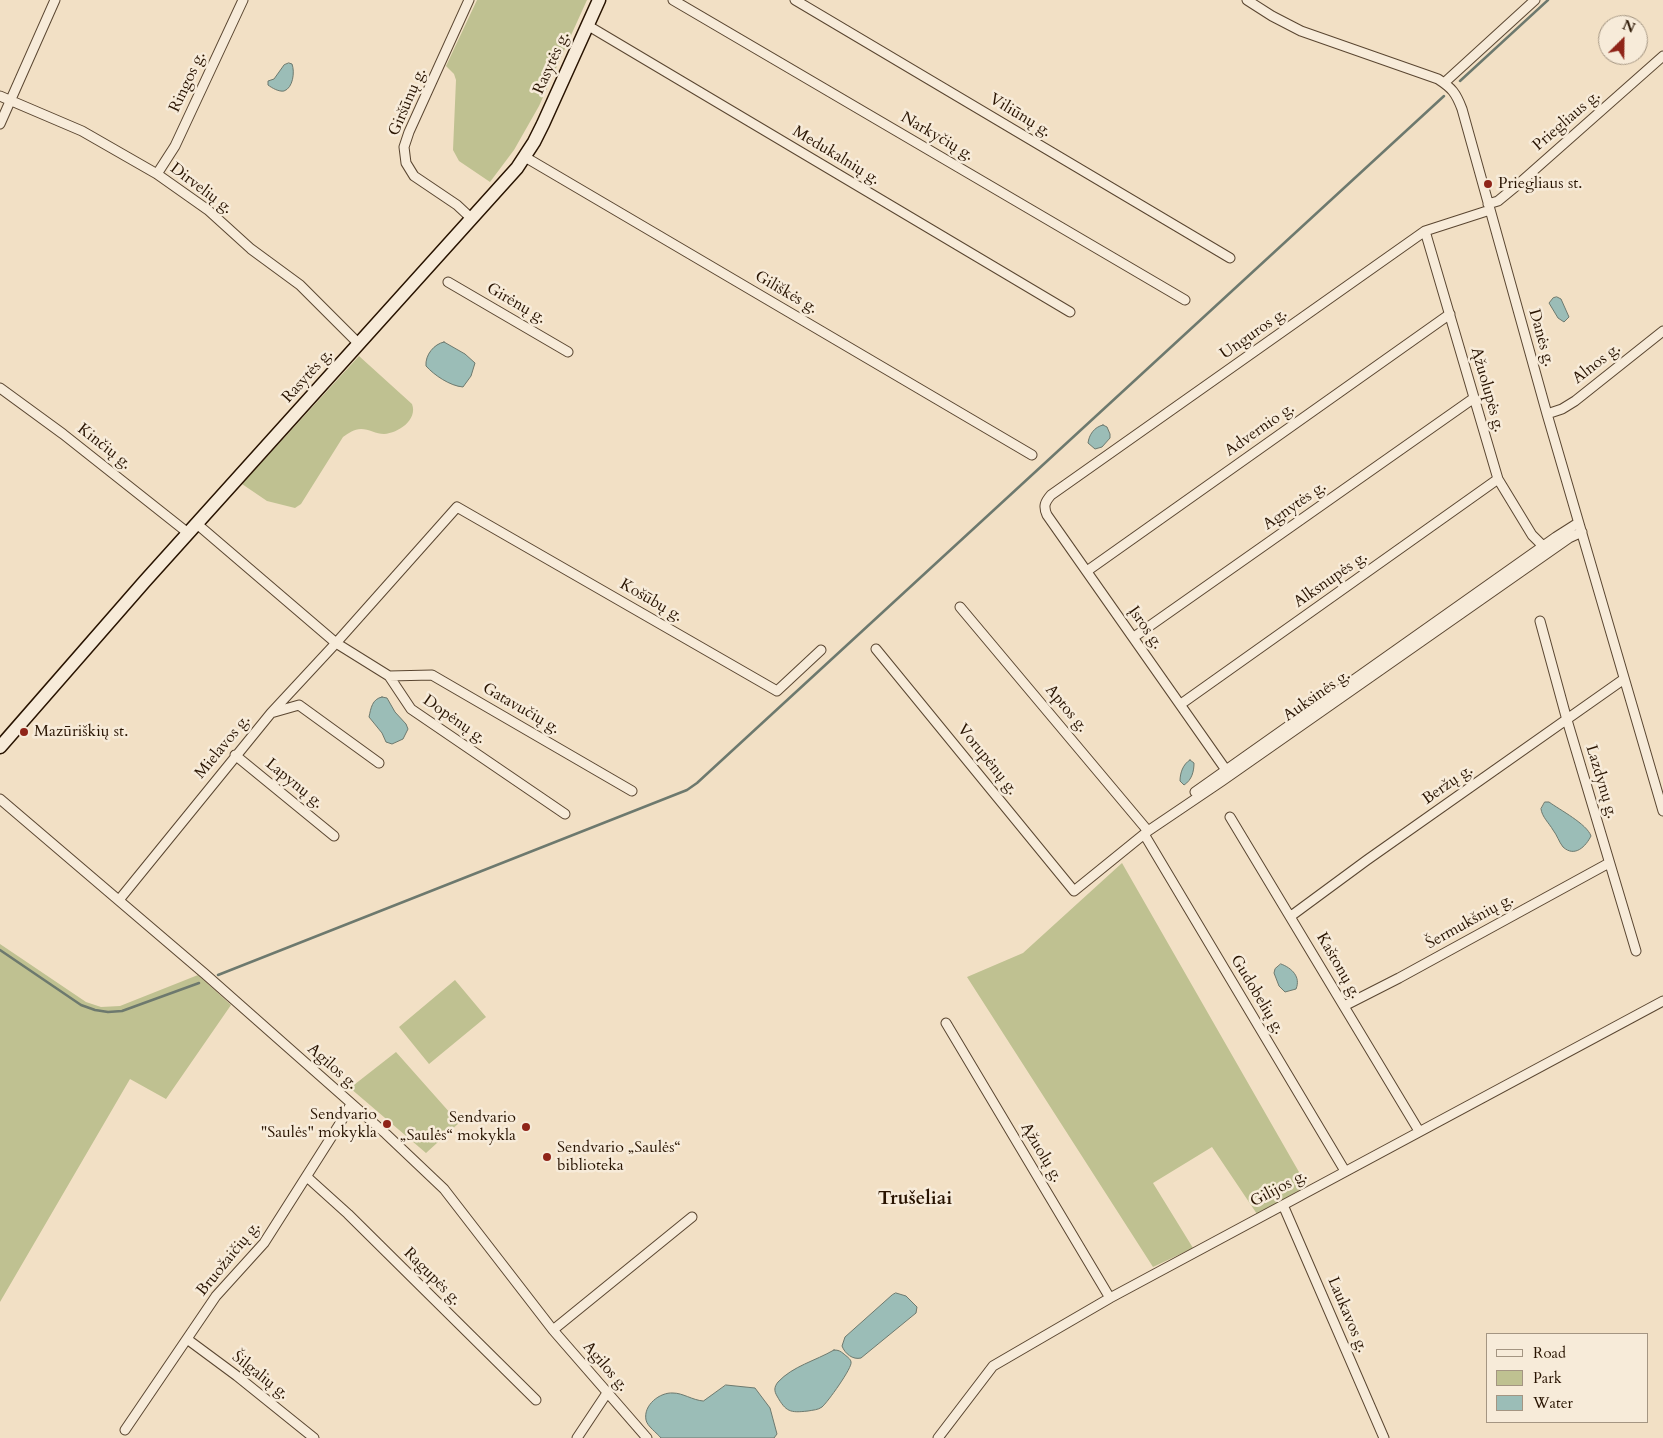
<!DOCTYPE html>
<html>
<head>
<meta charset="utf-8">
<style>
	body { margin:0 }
	#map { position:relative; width:1663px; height:1438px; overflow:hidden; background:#f2e0c5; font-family:Cardo,serif }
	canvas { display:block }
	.legend { position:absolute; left:1486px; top:1333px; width:162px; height:90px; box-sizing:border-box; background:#f7ebd9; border:1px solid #a49582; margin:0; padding:6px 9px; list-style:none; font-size:15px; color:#281300 }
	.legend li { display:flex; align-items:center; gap:10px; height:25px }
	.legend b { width:25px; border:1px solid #a49582 }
	.north { position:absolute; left:1598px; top:15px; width:50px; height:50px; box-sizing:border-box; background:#f7ebd9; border:1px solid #a49582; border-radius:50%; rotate:23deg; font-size:14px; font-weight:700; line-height:20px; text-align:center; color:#281300 }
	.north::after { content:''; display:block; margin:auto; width:18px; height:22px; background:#8f2418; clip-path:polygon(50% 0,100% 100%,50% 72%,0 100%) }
</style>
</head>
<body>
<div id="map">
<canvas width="1663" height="1438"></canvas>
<ul class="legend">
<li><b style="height:6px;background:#f7ebd9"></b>Road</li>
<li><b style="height:14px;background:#bfc191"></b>Park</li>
<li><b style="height:14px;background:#9bbdb7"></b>Water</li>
</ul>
<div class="north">N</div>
</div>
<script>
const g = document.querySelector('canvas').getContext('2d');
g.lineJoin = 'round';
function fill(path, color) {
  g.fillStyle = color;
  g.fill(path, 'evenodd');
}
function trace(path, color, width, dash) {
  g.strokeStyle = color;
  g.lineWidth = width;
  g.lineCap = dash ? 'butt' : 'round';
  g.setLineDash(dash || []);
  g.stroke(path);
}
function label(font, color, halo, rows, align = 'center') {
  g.font = font + ' Cardo,serif';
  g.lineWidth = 5;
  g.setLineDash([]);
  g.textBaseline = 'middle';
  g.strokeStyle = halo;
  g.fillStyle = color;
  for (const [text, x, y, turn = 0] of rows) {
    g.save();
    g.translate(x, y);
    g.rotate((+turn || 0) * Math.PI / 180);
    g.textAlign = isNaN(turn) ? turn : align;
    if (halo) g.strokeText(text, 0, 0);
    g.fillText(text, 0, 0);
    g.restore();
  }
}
const green = new Path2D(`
	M477,0H587L539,106L514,150L490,182L459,161L453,150L456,80L454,74L446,66Z
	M359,356L412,404C418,420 398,433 384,434C376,434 369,429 361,429C354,429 349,433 343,437L301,504L295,508L267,501L242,484Z
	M1122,863L1307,1186L1257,1214L1212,1147L1153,1183L1193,1248L1153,1267L967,977L1023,953Z
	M0,944L86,1002L101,1007L120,1006L198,975L231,1005L166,1099L130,1079L0,1302Z
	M455,980L486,1017L429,1064L399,1027Z
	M396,1052L459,1123L426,1153L350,1088Z`);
const water = new Path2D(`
	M289,63L292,64C295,72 293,88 284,91C279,92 272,88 268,85V81L274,79L284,65Z
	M1557,297L1561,299L1569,317L1564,322L1558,318L1549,303L1553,298Z
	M444,342L465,354L475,363L471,376L463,387C450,386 434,375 426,366C425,355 434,344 444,342Z
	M1103,425L1107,427L1110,434V438L1102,447L1095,449L1088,443C1089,435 1094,427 1103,425Z
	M382,697L387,698L395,712L406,724L408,729L403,739L392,744L386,742L382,733L369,717C371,708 372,699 382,697Z
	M1190,760L1194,763C1194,771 1192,780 1184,785L1180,781C1180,773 1183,764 1190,760Z
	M1545,802H1549C1560,810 1587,824 1591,836C1586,846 1575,858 1563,847C1559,842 1557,835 1553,830C1549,823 1542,817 1541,809Z
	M1281,964C1292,968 1301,977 1296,989L1285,992L1279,986L1274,973L1275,969Z
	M896,1293L906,1296L917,1307L916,1313L861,1358C853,1360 845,1354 842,1346L845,1337L892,1295Z
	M834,1350C839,1350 840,1351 844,1354C846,1356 851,1359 851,1362C853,1367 827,1403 822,1407C818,1410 813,1410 808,1411C790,1413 786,1412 777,1396C774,1391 774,1387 778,1382C793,1366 815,1361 834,1350Z
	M726,1385L755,1388L770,1408L777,1434L774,1438H661C657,1433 647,1426 646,1420C643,1405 660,1392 673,1393C683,1393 692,1400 703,1401Z`);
const stream = new Path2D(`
	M1460,81L1548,0
	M0,950L81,1005L95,1010L108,1012L122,1011L199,983
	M218,975L687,790L697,783L1444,96`);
const street = new Path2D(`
	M469,0L409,132L404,147L406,163L414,176L457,205L472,219
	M673,0L1185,300
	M795,0L1230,258
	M1247,0L1272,16L1301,31L1438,79C1452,88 1456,93 1462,109L1547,414L1663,811
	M587,25L1070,312
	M1444,83L1535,0
	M0,96L82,131L157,174L208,210L251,249L300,285L359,344
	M0,124L55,0
	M525,157L1032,455
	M157,174L175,146L243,0
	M1488,204L1498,201L1515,187L1663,56
	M1425,231L1498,479L1532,535L1543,546
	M448,282L568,352
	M0,388L63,434L188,533
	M1547,414L1562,409L1575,401L1663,331
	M197,524L336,643L389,676L411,709L565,814
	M1087,571L1450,314
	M960,607L1148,831
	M1540,621L1567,720L1636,951
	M1134,637L1474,398
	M876,649L1074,891L1148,831L1222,781L1569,538L1582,532
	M389,676L432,675L632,791
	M1181,704L1498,479
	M271,713L336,643L457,507L777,691L821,650
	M235,755L334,836
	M1226,770L1047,515C1043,506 1045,502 1051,495L1425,231L1490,210
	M1195,792L1556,537L1578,523
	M0,799L205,974L386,1134L444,1189L553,1330L647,1438
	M1230,817L1419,1131
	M1144,834L1345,1171
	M119,900L271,713L299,705L379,763
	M1291,916L1367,860L1624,679
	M1344,1006L1399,978L1609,863
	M946,1023L1110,1298
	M307,1177L348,1214L536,1400
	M1283,1205L1384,1438
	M553,1330L692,1217
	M187,1339L237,1376L314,1438
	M125,1430L216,1296L264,1243L339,1125L351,1104
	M577,1438L607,1393
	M938,1438L993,1366L1110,1298L1663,1001`);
const secondary = new Path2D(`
	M0,747L145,581L517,168L534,142L543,124L599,0`);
const markers = [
	[1488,184,5,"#8f2418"],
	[24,732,5,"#8f2418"],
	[387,1124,5,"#8f2418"],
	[526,1127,5,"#8f2418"],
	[547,1157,5,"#8f2418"]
];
const streetNames = [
	["Rasytės g.",552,63,-66],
	["Ringos g.",188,82,-65],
	["Giršūnų g.",408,102,-67],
	["Viliūnų g.",1020,116,31],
	["Priegliaus g.",1567,121,-41],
	["Narkyčių g.",937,137,30],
	["Medukalnių g.",836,156,31],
	["Dirvelių g.",201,189,37],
	["Giliškės g.",786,293,30],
	["Girėnų g.",516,304,30],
	["Unguros g.",1254,334,-35],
	["Danės g.",1541,338,74],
	["Alnos g.",1597,364,-38],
	["Rasytės g.",308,376,-48],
	["Ąžuolupės g.",1487,390,74],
	["Advernio g.",1260,430,-35],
	["Kinčių g.",104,447,38],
	["Agnytės g.",1295,506,-35],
	["Alksnupės g.",1331,580,-35],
	["Košūbų g.",651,601,30],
	["Įsros g.",1145,628,55],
	["Auksinės g.",1317,696,-35],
	["Gatavučių g.",521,709,30],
	["Aptos g.",1066,709,50],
	["Dopėnų g.",454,720,35],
	["Mielavos g.",223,747,-51],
	["Vorupėnų g.",987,760,51],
	["Lazdynų g.",1601,782,73],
	["Lapynų g.",294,784,39],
	["Beržų g.",1448,785,-35],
	["Šermukšnių g.",1470,922,-29],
	["Kaštonų g.",1338,966,60],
	["Gudobelių g.",1257,995,59],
	["Agilos g.",332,1067,41],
	["Ąžuolų g.",1041,1153,59],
	["Gilijos g.",1279,1189,-28],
	["Bruožaičių g.",229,1259,-51],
	["Ragupės g.",432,1277,45],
	["Laukavos g.",1347,1315,67],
	["Agilos g.",605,1367,49],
	["Šilgalių g.",260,1376,38]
];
const poiNames = [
	["Priegliaus st.",1498,184],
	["Mazūriškių st.",34,732],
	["Sendvario",377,1115,"right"],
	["\"Saulės\" mokykla",377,1133,"right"],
	["Sendvario",516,1118,"right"],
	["„Saulės“ mokykla",516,1136,"right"],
	["Sendvario „Saulės“",557,1148],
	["biblioteka",557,1166]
];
const quarterNames = [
	["Trušeliai",915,1200]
];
fill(green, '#bfc191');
fill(water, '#9bbdb7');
trace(water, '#6d796e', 1);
trace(stream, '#6d796e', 2.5);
trace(street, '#5a4631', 11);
trace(secondary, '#281300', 15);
trace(street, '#f7ebd9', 9);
trace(secondary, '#f7ebd9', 12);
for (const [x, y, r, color] of markers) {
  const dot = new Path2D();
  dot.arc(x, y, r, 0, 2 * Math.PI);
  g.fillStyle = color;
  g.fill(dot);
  trace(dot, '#f7ebd9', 2);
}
label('16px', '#281300', '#f7ebd9', streetNames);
label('16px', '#281300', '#f7ebd9', poiNames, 'left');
label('bold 19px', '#281300', '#f7ebd9', quarterNames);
</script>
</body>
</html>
